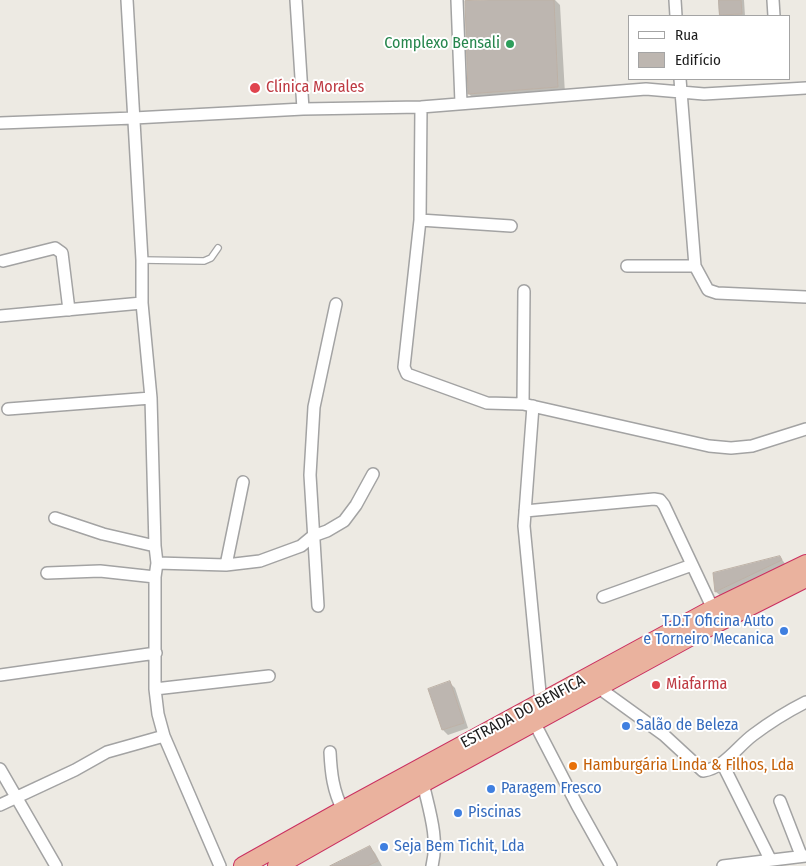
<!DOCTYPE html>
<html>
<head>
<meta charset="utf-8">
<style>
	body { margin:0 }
	#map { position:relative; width:806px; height:866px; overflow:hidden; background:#edeae3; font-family:"Fira Sans Condensed",sans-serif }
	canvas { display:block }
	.legend { position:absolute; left:628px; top:15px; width:162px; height:65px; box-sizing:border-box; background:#fff; border:1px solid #a4a4a4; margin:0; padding:6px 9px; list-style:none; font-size:15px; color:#1c1c1c }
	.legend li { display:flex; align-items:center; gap:10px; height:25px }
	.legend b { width:25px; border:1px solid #a4a4a4 }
</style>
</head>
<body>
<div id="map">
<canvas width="806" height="866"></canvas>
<ul class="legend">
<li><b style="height:6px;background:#fff"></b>Rua</li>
<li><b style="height:14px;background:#bdb6b0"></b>Edifício</li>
</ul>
</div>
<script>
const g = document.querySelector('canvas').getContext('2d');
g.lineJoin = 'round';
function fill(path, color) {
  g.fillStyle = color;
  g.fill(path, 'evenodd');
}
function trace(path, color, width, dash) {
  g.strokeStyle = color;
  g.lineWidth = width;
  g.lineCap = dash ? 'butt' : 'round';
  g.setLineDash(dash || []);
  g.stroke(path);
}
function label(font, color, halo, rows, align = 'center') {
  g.font = font + ' "Fira Sans Condensed",sans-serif';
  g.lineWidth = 4;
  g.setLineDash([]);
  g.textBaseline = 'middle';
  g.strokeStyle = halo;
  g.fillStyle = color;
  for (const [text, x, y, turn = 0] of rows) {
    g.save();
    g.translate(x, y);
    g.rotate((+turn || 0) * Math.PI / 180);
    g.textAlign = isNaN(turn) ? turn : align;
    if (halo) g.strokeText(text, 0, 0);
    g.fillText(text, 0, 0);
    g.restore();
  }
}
const shadow = new Path2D(`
	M514,0H555L560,5L565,94L476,101L469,94Z
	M718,0H744L745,16H719Z
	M780,557L786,565L721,596L716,592L714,574Z
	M450,683L455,688L468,728L448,735L443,730L430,689Z
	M370,847L375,853L382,866H333Z`);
const building = new Path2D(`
	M489,0H554L558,87L468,94L465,1Z
	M719,0H741L742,14L720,15Z
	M780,556L782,560L715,592L713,573Z
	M450,681L464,723L442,730L428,689Z
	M370,846L378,861L367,866H330Z`);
const service = new Path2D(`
	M142,260L204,261L211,258L218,248`);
const minor = new Path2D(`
	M127,0L142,260V303L151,398L155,546L157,563L155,577V689L158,714L164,736L220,866
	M296,0L303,109
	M457,0L461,103
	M675,0L676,16
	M773,0L774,16
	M680,79L695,266L708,290L717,293L806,297
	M421,107L420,220L404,367L407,374L487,403L523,404L709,446L731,448L752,446L806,429
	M0,123L134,118L303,109L421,107L646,89L704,94L806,88
	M420,220L511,226
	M3,261L55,248L62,253L69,310
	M627,266H695
	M0,316L142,303
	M523,404L524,291
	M533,406L524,526L541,703
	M8,409L151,398
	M525,511L654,499L660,500L664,505L713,609
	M55,518L103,534L155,546
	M157,563L226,565L260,561L301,546L313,536L327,531L344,521L356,505L373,474
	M226,565L243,482
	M47,573L100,571L155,577
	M603,597L692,565
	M318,606L310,475L314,407L336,304
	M0,675L156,653
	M599,688L664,735L703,771C724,768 737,747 753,735C769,723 788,711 806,702
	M155,689L269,676
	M534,722L577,805L611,866
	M330,752C331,773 333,791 343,810
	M722,763L770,859
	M0,769L56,866
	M423,783C429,810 439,838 432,866
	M780,801L801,855
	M0,805L75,770L107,752L164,736
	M723,866L806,856`);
const trunk = new Path2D(`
	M243,866L343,810L713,609L806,564
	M277,866L423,783L695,634L806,578`);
const markers = [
	[510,44,5,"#2e9e5b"],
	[255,88,6,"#e0444e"],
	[784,631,5,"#3f7fe0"],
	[656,685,5,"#e0444e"],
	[626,726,5,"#3f7fe0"],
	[573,766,5,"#e8710a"],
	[491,789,5,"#3f7fe0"],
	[458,813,5,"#3f7fe0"],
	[384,847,5,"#3f7fe0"]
];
const leisureNames = [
	["Complexo Bensali",500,44]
];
const healthNames = [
	["Clínica Morales",266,88],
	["Miafarma",666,685]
];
const shopNames = [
	["T.D.T Oficina Auto",774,622,"right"],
	["e Torneiro Mecanica",774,640,"right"],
	["Salão de Beleza",636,726],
	["Paragem Fresco",501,789],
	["Piscinas",468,813],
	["Seja Bem Tichit, Lda",394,847]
];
const streetNames = [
	["ESTRADA DO BENFICA",523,712,-28]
];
const foodNames = [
	["Hamburgária Linda & Filhos, Lda",583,766]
];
fill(shadow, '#0003');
fill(building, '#bdb6b0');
trace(building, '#bdb1a6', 1);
trace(service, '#a3a3a3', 8);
trace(minor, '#a3a3a3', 14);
trace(trunk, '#ca3060', 20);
trace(service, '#fff', 5.5);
trace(minor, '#fff', 11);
trace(trunk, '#eab29e', 18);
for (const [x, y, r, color] of markers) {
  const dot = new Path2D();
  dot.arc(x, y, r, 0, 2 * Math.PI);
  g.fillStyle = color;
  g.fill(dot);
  trace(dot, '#fff', 2);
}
label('16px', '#27864d', '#fff', leisureNames, 'right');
label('16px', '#be3a42', '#fff', healthNames, 'left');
label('16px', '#366cbe', '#fff', shopNames, 'left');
label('16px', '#1c1c1c', '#fff', streetNames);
label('16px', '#c56008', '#fff', foodNames, 'left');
</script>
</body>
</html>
